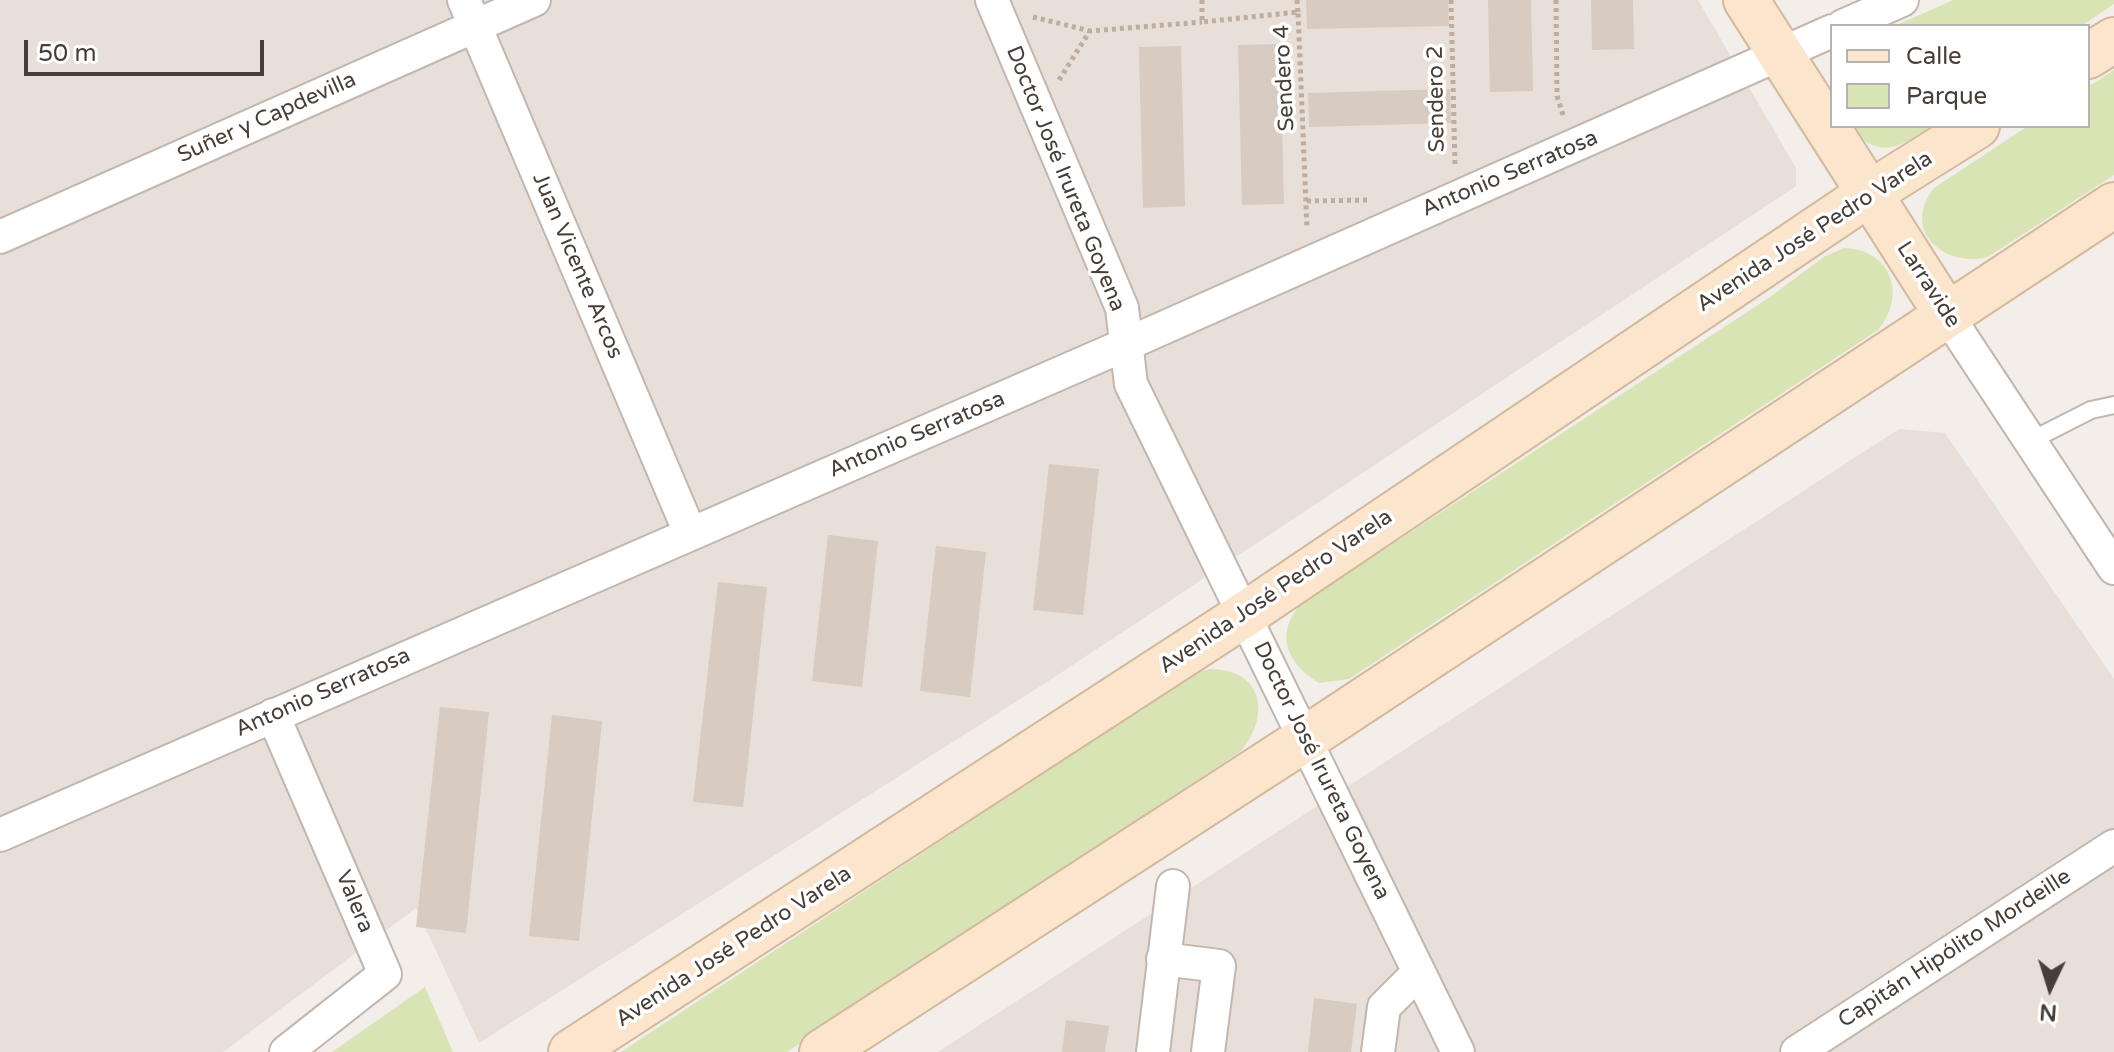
<!DOCTYPE html>
<html>
<head>
<meta charset="utf-8">
<style>
	body { margin:0 }
	#map { position:relative; width:2114px; height:1052px; overflow:hidden; background:#f3eee9; font-family:"Varela Round",sans-serif }
	canvas { display:block }
	.legend { position:absolute; left:1830px; top:24px; width:260px; height:104px; box-sizing:border-box; background:#fff; border:2px solid #b5b2af; margin:0; padding:10px 14px; list-style:none; font-size:24px; color:#473e38 }
	.legend li { display:flex; align-items:center; gap:16px; height:40px }
	.legend b { width:40px; border:2px solid #b5b2af }
	.north { position:absolute; left:2010px; top:948px; width:80px; height:80px; -webkit-text-stroke:6px #fff; paint-order:stroke; rotate:184deg; font-size:22px; font-weight:700; line-height:32px; text-align:center; color:#473e38 }
	.north::after { content:''; display:block; margin:auto; width:28px; height:36px; background:#473e38; clip-path:polygon(50% 0,100% 100%,50% 72%,0 100%) }
	.scale { position:absolute; left:24px; top:40px; width:240px; height:36px; box-sizing:border-box; border:4px solid #473e38; border-top:0; padding-left:10px; font-size:24px; line-height:28px; white-space:nowrap; color:#473e38; -webkit-text-stroke:6px #fff; paint-order:stroke }
</style>
</head>
<body>
<div id="map">
<canvas width="2114" height="1052"></canvas>
<ul class="legend">
<li><b style="height:10px;background:#fbe5cc"></b>Calle</li>
<li><b style="height:22px;background:#d9e4b5"></b>Parque</li>
</ul>
<div class="north">N</div>
<div class="scale">50 m</div>
</div>
<script>
const g = document.querySelector('canvas').getContext('2d');
g.lineJoin = 'round';
function fill(path, color) {
  g.fillStyle = color;
  g.fill(path, 'evenodd');
}
function trace(path, color, width, dash) {
  g.strokeStyle = color;
  g.lineWidth = width;
  g.lineCap = dash ? 'butt' : 'round';
  g.setLineDash(dash || []);
  g.stroke(path);
}
function label(font, color, halo, rows, align = 'center') {
  g.font = font + ' "Varela Round",sans-serif';
  g.lineWidth = 7;
  g.setLineDash([]);
  g.textBaseline = 'middle';
  g.strokeStyle = halo;
  g.fillStyle = color;
  for (const [text, x, y, turn = 0] of rows) {
    g.save();
    g.translate(x, y);
    g.rotate((+turn || 0) * Math.PI / 180);
    g.textAlign = isNaN(turn) ? turn : align;
    if (halo) g.strokeText(text, 0, 0);
    g.fillText(text, 0, 0);
    g.restore();
  }
}
const residential = new Path2D(`
	M0,0H1698L1796,168V186L1047,682L479,1043L416,908L223,1052H0Z
	M1899,429L1945,433L2114,679V1052H938Z`);
const green = new Path2D(`
	M1953,0H2114V4L2081,26H1895Z
	M2114,70V175L1988,257C1943,268 1901,230 1934,188L2028,126H2088V87Z
	M1849,126H1932C1899,148 1879,161 1849,126Z
	M1844,248C1892,249 1907,296 1878,330L1349,679L1319,683C1287,664 1274,634 1301,604L1770,297L1825,256Z
	M1210,669C1263,669 1271,715 1241,751L787,1052H621L1195,673Z
	M425,987L453,1052H332Z`);
const building = new Path2D(`
	M1306,0H1448L1449,26L1307,29Z
	M1488,0H1531L1533,91L1490,92Z
	M1591,0H1633L1634,49L1592,50Z
	M1280,44L1284,204L1242,205L1238,45Z
	M1181,46L1185,206L1143,208L1139,47Z
	M1450,89L1451,123L1309,127L1308,93Z
	M1049,464L1099,469L1083,615L1033,610Z
	M828,535L878,541L862,687L812,681Z
	M936,546L986,552L970,697L920,691Z
	M718,582L767,587L743,807L693,802Z
	M440,707L489,712L466,933L416,927Z
	M552,715L602,721L579,941L529,936Z
	M1314,998L1357,1004L1351,1052H1308Z
	M1066,1020L1109,1026L1105,1052H1062Z`);
const path = new Path2D(`
	M1202,0V22L1298,12L1307,229
	M1297,0L1298,12
	M1451,0L1455,166
	M1556,0L1557,96L1564,118
	M1033,17L1090,31
	M1059,80L1090,31L1202,22
	M1307,201L1370,200`);
const lane = new Path2D(`
	M2032,440L2091,410L2114,405`);
const street = new Path2D(`
	M464,0L690,533
	M992,0L1122,308L1131,384L1458,1052
	M1843,26L1902,0
	M0,237L534,0
	M1947,315L2114,568
	M273,715L385,974L286,1052
	M0,835L1127,344L1832,31
	M1163,959L1219,966L1208,1052
	M1153,1052L1173,886
	M1378,1052L1384,1007L1419,972
	M1797,1052L2114,846`);
const secondary = new Path2D(`
	M1746,0L1947,315
	M2088,56L2114,40
	M571,1052L1244,615L1870,193L1977,126
	M822,1052L1305,739L2114,205`);
const streetNames = [
	["Sendero 4",1285,78,-93],
	["Sendero 2",1437,99,-91],
	["Suñer y Capdevilla",267,118,-24],
	["Antonio Serratosa",1510,174,-23],
	["Doctor José Irureta Goyena",1065,179,68],
	["Avenida José Pedro Varela",1815,232,-33],
	["Juan Vicente Arcos",577,266,67],
	["Larravide",1928,285,57],
	["Antonio Serratosa",917,435,-23],
	["Avenida José Pedro Varela",1276,592,-34],
	["Antonio Serratosa",323,693,-24],
	["Doctor José Irureta Goyena",1321,771,64],
	["Valera",354,902,67],
	["Avenida José Pedro Varela",734,947,-33],
	["Capitán Hipólito Mordeille",1955,949,-33]
];
fill(residential, '#e7dfd8');
fill(green, '#d9e4b5');
fill(building, '#d7cbc2');
trace(lane, '#c1b7af', 20);
trace(street, '#c1b7af', 36);
trace(secondary, '#d3ba9e', 48);
trace(path, '#bfad9f', 5, [4, 4]);
trace(lane, '#fff', 16);
trace(street, '#fff', 32);
trace(secondary, '#fbe5cc', 44);
label('22px', '#473e38', '#fff', streetNames);
</script>
</body>
</html>
